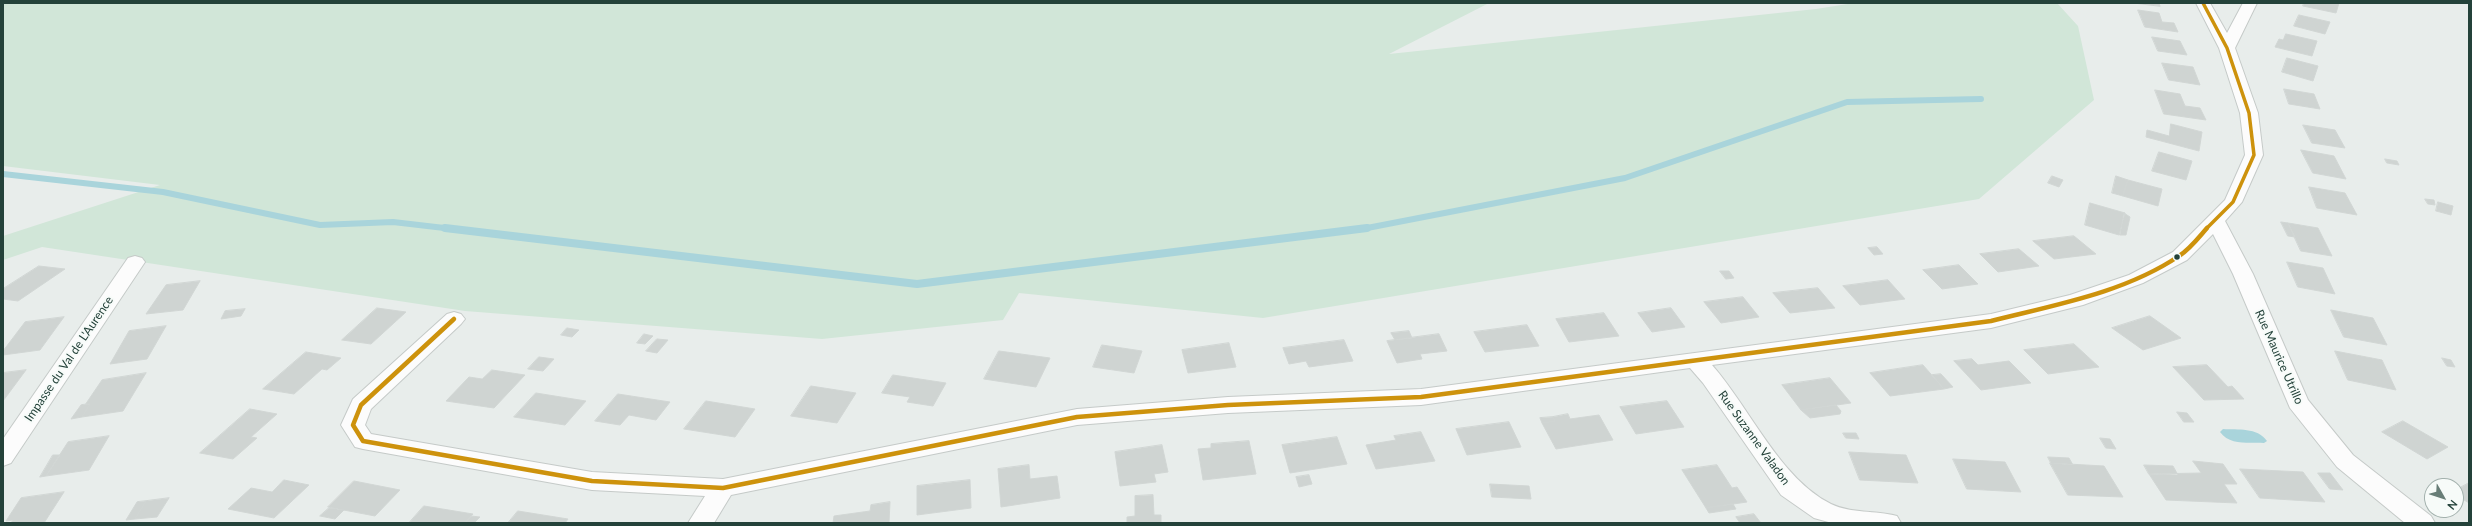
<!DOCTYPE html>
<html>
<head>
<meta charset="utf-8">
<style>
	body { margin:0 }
	#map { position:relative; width:2472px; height:526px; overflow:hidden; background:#e8edeb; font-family:Lato,sans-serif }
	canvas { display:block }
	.frame { position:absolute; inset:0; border:4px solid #24423a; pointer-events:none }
	.north { position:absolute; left:2424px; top:478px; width:40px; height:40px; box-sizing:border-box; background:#f7fbf9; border:1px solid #a3b1ad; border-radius:50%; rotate:129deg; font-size:11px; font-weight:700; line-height:16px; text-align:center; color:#24423a }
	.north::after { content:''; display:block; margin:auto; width:14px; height:18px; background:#697e78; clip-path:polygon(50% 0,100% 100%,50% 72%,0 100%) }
</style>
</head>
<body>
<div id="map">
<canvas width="2472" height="526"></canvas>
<div class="frame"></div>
<div class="north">N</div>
</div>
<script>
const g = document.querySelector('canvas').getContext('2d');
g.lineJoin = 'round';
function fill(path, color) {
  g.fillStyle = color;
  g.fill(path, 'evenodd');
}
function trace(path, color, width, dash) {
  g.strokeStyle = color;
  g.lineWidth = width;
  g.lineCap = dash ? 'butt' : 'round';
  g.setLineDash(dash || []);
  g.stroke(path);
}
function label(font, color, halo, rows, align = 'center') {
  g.font = font + ' Lato,sans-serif';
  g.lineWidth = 4;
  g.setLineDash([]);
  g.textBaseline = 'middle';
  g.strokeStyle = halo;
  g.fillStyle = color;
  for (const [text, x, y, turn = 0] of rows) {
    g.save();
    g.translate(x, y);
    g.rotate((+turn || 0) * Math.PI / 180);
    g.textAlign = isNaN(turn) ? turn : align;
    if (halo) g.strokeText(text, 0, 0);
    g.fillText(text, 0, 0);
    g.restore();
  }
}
const green = new Path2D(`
	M3,3H1489L1389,54L1816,9L1854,3H2057L2078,26L2094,100L1979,199L1263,318L1019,293L1003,320L822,339L465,311L42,247L3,260V236L160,185L3,166Z`);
const water = new Path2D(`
	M2223,429C2238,430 2257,427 2267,441L2264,443C2249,442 2230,446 2220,432Z`);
const streamFar1 = new Path2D(`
	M3,174L163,192L320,225L393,222L453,229
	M1362,229L1625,178L1847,102L1981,99`);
const stream = new Path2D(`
	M445,228L917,284L1367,228`);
const building = new Path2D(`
	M2134,3H2159L2160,6Z
	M2304,3H2339L2336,13L2303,6Z
	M2138,10L2159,13L2162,22L2174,23L2178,32L2145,27Z
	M2299,15L2330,22L2325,34L2294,26Z
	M2286,34L2317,41L2312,56L2275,47L2279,39L2283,40Z
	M2152,37L2180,41L2187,55L2158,51Z
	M2287,58L2318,66L2313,81L2282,72Z
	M2162,63L2193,67L2200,85L2169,80Z
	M2284,89L2314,94L2320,109L2289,104Z
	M2155,90L2180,94L2185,106L2200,108L2206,120L2164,114Z
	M2171,124L2202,132L2199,151L2146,137L2147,130L2169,136Z
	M2303,125L2335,130L2345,148L2312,143Z
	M2301,150L2334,156L2346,179L2313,173Z
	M2159,152L2192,161L2186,180L2152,171Z
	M2385,159L2397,161L2399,165L2387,163Z
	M2052,176L2063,180L2059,187L2048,183Z
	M2116,176L2128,180L2123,196L2112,193Z
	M2128,180L2162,189L2158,206L2123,196Z
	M2309,187L2345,193L2357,215L2317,208Z
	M2425,199L2434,200L2435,205L2428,204Z
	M2438,202L2453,206L2451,215L2436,211Z
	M2090,203L2125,213L2119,235L2085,225Z
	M2124,213L2130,217L2126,235H2120Z
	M2281,222L2288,223L2295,237L2288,236Z
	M2288,223L2318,228L2332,256L2301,251Z
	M2074,236L2096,254L2054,259L2033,241Z
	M1877,247L1883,254L1874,255L1868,248Z
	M2019,249L2039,266L1998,272L1980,254Z
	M2287,262L2323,268L2335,294L2298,287Z
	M1959,265L1978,284L1942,289L1923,270Z
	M39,266L65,269L18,301L3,299V289Z
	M1720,271H1729L1734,278L1726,279Z
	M1888,280L1905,299L1860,305L1843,286Z
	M200,281L183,310L146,314L166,285Z
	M1818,288L1835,308L1790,313L1773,293Z
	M1743,297L1759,317L1721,323L1704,302Z
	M377,308L406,312L371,344L342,340Z
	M1671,308L1685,327L1652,332L1638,313Z
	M245,309L241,316L221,319L225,311Z
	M2331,310L2373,318L2387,345L2344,337Z
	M1604,313L1619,336L1569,342L1556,319Z
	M2150,316L2181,338L2143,350L2112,328Z
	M64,317L40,350L3,355V351L25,322Z
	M1527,325L1539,346L1485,352L1474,332Z
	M166,326L147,359L110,364L129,331Z
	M567,328L579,330L572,337L561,335Z
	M1409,331L1412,338L1395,340L1391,333Z
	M644,334L653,336L645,344L637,343Z
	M1439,334L1447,351L1420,354L1422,359L1397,363L1387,341Z
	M657,339L668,340L657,353L646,351Z
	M1344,340L1353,361L1309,367L1306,361L1289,364L1283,348Z
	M1229,343L1236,367L1188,373L1182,350Z
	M2074,344L2099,367L2048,374L2024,350Z
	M1102,345L1142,351L1134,373L1093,367Z
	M999,351L1050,358L1036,387L984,379Z
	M2335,351L2382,360L2396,390L2348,380Z
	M306,352L341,358L327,370L322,369L294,394L263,389Z
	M539,357L554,359L543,371L528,369Z
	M2442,358L2451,360L2455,367L2447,366Z
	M1972,359L1978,365L2009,361L2031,383L1981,390L1954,361Z
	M1923,365L1944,389L1890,396L1870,373Z
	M2207,365L2228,387L2232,386L2244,399L2204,400L2173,367Z
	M26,370L3,401V373Z
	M492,370L525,375L494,408L446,401L469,377L482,379Z
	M146,373L123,411L82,417L90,404L85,405L102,380Z
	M1941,374L1953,387L1944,389L1932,375Z
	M893,375L946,383L933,406L907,402L910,397L882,393Z
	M1830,378L1851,403L1801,410L1782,385Z
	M811,386L856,393L837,423L791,416Z
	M536,393L586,401L565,425L514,417Z
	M618,394L670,402L656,420L629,415L620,425L595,421Z
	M706,401L755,409L735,437L684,429Z
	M1667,401L1684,427L1636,434L1620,407Z
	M90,404L82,417L71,419L81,405Z
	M1836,405L1841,411L1840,414L1810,418L1801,410Z
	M250,409L277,414L251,437L257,438L233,459L200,453Z
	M2177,412L2187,413L2194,422H2184Z
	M1568,414L1570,419L1599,415L1613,440L1556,449L1542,423L1555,421L1553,417Z
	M1553,417L1555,421L1542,423L1540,418Z
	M2403,421L2448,447L2427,459L2382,432Z
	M1509,422L1521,447L1467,455L1456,429Z
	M1421,432L1435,461L1376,469L1366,445L1396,440L1394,436Z
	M1843,433H1856L1859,439L1846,438Z
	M109,436L89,470L46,476L68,442Z
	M1337,437L1347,464L1290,473L1282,445Z
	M2100,438L2110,439L2116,449L2106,448Z
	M1249,441L1256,474L1203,480L1198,449L1211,448V444Z
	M1162,445L1168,472L1154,474L1156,482L1120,486L1115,452Z
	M1849,452L1906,455L1918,483L1860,480Z
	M53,455H60L46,476L40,477Z
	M2048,457L2069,458L2073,465L2051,463Z
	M1953,459L2005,462L2021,492L1967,489Z
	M2193,461L2223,464L2237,484H2224L2237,503L2166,500L2149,474L2201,473Z
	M2050,463L2104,466L2123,497L2068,495Z
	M1029,465L1030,479L1057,476L1060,498L1001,507L998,469Z
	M1717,465L1732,488L1737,487L1747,502L1706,508L1682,470Z
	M2144,465L2173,466L2178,475L2149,474Z
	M2240,469L2303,472L2325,502L2260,498Z
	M2318,473H2330L2343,490L2330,489Z
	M1309,475L1312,484L1299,487L1296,477Z
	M284,480L309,485L274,518L228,509L251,488L272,492Z
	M970,480L971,508L917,515V486Z
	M354,481L400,490L375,516L328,507Z
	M2469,483V503L2456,495V490Z
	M1490,484L1529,486L1531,499L1492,497Z
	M64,492L44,523H11L13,520L6,521L21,498Z
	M1153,495L1154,515H1161V523H1127V517L1135,516V496Z
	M169,498L157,517L135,519L146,501Z
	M146,501L135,519L126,520L137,502Z
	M890,502L889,523H833L834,516L870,511L871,505Z
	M1733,504L1736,509L1709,513L1706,508Z
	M424,506L473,514L465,523H409Z
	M329,508L344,510L335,519L320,516Z
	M518,511L568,519L565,523H508Z
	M1754,514L1761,523H1740L1736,517Z
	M471,516L480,517L474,523H465Z`);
const street = new Path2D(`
	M2196,3H2210L2227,33L2243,3H2257L2235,48L2258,113L2263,155L2242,202L2225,221L2253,274L2308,400L2353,455L2431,516L2435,523H2405L2337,467L2290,408L2233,274L2213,234L2187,260L2143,283L2083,305L1991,328L1712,365C1750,408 1780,479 1831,504C1852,514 1875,510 1897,516L1901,523H1832L1814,518L1781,495L1703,383L1690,368L1421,405L1228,413L1077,425L731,495L714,523H688L705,496L592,490L363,449L355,447L341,425L353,399L447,314L454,312L461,314L465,319L461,324L371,409L365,425L371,434L592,472L723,479L1077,409L1228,397L1421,389L1991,314L2070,295L2129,275L2173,252L2225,200L2245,155L2240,113L2219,48Z
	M135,256L142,258L145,262L11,463L3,466V439L128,258Z`);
const bus1Far1 = new Path2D(`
	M2203,3L2227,48L2249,113L2254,155L2233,202L2206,229`);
const bus1 = new Path2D(`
	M454,319L361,405L353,425L363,441L592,481L723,488L1077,417L1228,405L1421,397L1991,321C2054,305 2124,293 2179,256C2190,249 2199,237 2207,228`);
const markers = [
	[2177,257,3.5,"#24423a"]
];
const streetNames = [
	["Rue Maurice Utrillo",2279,357,66],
	["Impasse du Val de L'Aurence",69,359,-56],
	["Rue Suzanne Valadon",1754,438,54]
];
fill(green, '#d1e6d8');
fill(water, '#a9d4db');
trace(streamFar1, '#a9d4db', 6);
trace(stream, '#a9d4db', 8);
fill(building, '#cfd4d2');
trace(building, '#d1d6d4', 1);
trace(street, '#c5cac8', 2);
fill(street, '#fcfcfc');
trace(bus1Far1, '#cd920c', 3.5);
trace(bus1, '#cd920c', 4.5);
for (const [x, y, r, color] of markers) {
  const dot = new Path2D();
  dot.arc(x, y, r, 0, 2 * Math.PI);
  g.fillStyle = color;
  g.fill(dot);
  trace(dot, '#f7fbf9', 1.5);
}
label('12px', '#24423a', '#f7fbf9', streetNames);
</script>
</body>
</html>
